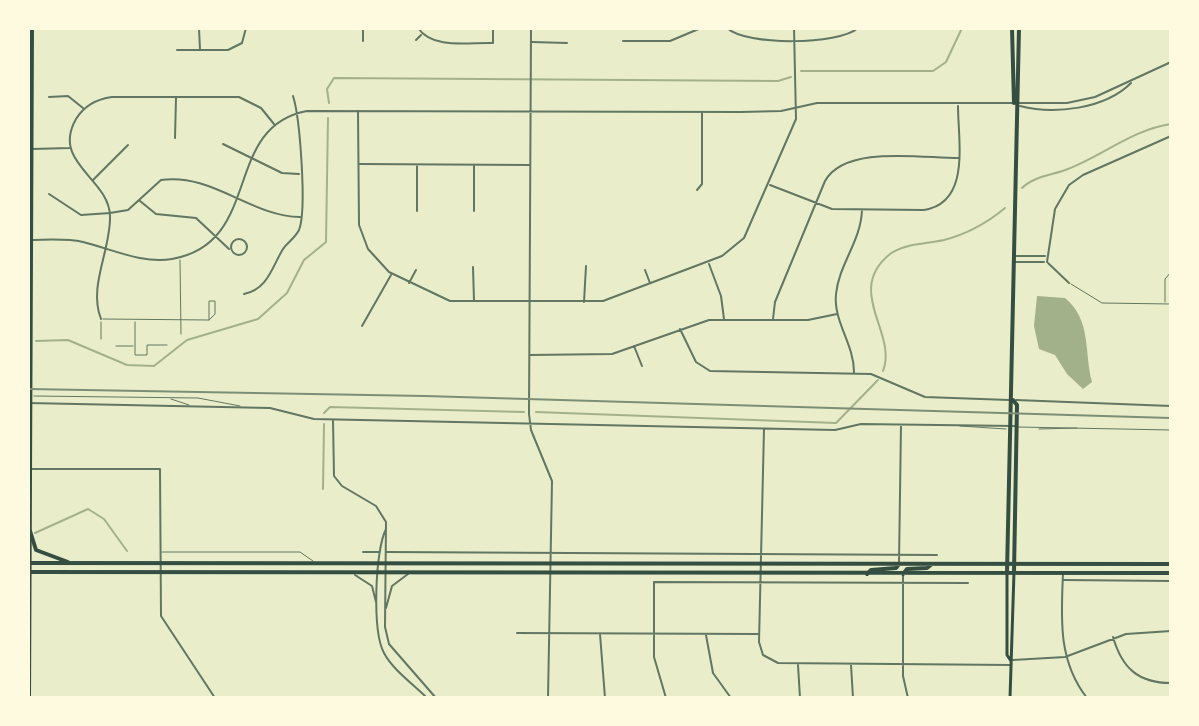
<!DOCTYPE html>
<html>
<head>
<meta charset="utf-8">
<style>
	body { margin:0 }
	#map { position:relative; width:1199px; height:726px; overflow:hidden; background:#e9edc9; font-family:Manrope,sans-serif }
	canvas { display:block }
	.frame { position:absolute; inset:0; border:30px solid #fefae0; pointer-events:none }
</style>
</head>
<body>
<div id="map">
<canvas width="1199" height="726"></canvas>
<div class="frame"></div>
</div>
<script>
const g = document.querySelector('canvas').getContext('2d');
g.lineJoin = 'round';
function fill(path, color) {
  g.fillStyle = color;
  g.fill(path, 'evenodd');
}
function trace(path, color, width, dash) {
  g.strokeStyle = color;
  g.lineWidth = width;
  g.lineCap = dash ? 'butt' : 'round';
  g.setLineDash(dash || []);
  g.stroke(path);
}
const water = new Path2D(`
	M1037,296L1065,298C1092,320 1084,353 1092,382L1083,389L1067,374L1055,355L1039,349L1034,326Z`);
const stream = new Path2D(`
	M801,71H933L946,62L962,28
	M329,103L327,89L334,78L778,81L791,77
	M1022,188C1034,176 1053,175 1068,169C1102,156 1134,129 1171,124
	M36,341L68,340L127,365L154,366L187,340L258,319L287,293L304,260L326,242L328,118
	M883,371C898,333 844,291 890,254C905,243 927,244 944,240C967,234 987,223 1005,208
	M536,412L836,423L878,380
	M324,413L330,407L524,412
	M323,489L324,424
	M35,533L88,509L104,519L127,551`);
const service = new Path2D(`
	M180,260L181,334
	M1071,284L1102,303L1171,304
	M1165,302V279L1171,272
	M103,319L209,320L215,314V301H209V320
	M135,322V355H147V345H167
	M101,339V322
	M116,346H133
	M34,396L198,398L240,406
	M171,399L189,405
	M960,426L1006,429
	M1018,427L1171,430
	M1039,429L1077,428
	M162,552H300L313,561`);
const minor = new Path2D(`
	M199,28L200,50
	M363,28V41
	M418,28C433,50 470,42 493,43V28
	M531,28L529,414L531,430L552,481L548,698
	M727,28C746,46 839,45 858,28
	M416,40L421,35
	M623,41H670L701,28
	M532,42L567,43
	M177,50H228L242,43L246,28
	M49,97L68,96L83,108
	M1020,106C1054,115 1105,109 1131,83
	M358,111L359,225L368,249L389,272L450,301H603L722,256L744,238L796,119L794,28
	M175,138L176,98
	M223,144L282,173L299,174
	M32,149L70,148
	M360,164L529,165
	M93,180L128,145
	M770,185L832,209L924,210C971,203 958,141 958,106
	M697,190L702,184V113
	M49,194L81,215L110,213L128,210L161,180C213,173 250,216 300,217
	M140,201L156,214L196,218L229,249
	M417,211V165
	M474,211V165
	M231 247a8 8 0 1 1 16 0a8 8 0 1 1-16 0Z
	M28,240C46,240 65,238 83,242C112,249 142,264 172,259C264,243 221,127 307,111L741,112L781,111L817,103H1067L1095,97L1171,62
	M1015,256H1045
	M1015,262H1044
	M1047,262L1055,209L1069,185L1083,175L1171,136
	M1048,263L1069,283
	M709,264L721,296L724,319
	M473,267L474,301
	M645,270L650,283
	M409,283L416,270
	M244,294C268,289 272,267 283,249C287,243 295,238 299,230C307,210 300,118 293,96
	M584,302L586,266
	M101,319C88,286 111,250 110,216C109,178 51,163 76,119C84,106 97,99 112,97H239L261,108L274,124
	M773,319L775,302L825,181C845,145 921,158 958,158
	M362,326L391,275
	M680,329L696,362L710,371L871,374L925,397L1009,400
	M634,346L642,366
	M530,355L612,354L709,320H808L837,314
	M854,372C854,344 833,321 836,294C839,264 861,241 862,210
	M1016,400L1171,406
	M28,403L270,408L314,419L835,430L861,424L1015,426
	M333,420L334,476L342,486L376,506L386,522L385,627L389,644L436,698
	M764,429L759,642L763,655L778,663L1011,665
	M28,469H160L161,616L215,698
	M386,529C375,550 372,631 384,653C393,670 413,684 427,698
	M363,552H380
	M387,552L937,555
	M899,563L901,425
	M1063,574C1061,619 1058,661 1087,698
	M355,575L372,586L376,602
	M903,575V676L908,698
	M1064,580L1171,581
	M386,608L392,586L408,574
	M517,633L758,634
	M600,634L605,698
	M706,635L713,673L731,698
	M1113,637C1122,668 1138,683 1171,683
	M1013,660L1065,657L1126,634L1171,631
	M798,665L800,698
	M851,665L853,698
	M666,698L654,657V582L968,583`);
const secondary = new Path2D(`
	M1007,573V655L1011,661
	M1010,698L1014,572`);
const primary = new Path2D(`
	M1012,28L1014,103
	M1013,400L1017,405L1014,572
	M1007,572L1019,28
	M29,698L32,28`);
const trunk = new Path2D(`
	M30,531L36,550L68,562
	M28,563L1171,564
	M28,572L1171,573
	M867,574L871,570L896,568L899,564
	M903,574L907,569L927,568L932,564`);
const rail = new Path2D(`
	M28,389L425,396L1171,418`);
fill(water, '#a3b18a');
trace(stream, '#a3b18a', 2);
trace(service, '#617663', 1);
trace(minor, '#617663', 2);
trace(secondary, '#344e41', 3);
trace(primary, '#344e41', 4);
trace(trunk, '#344e41', 4);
trace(rail, '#7c8e77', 2);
</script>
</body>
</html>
